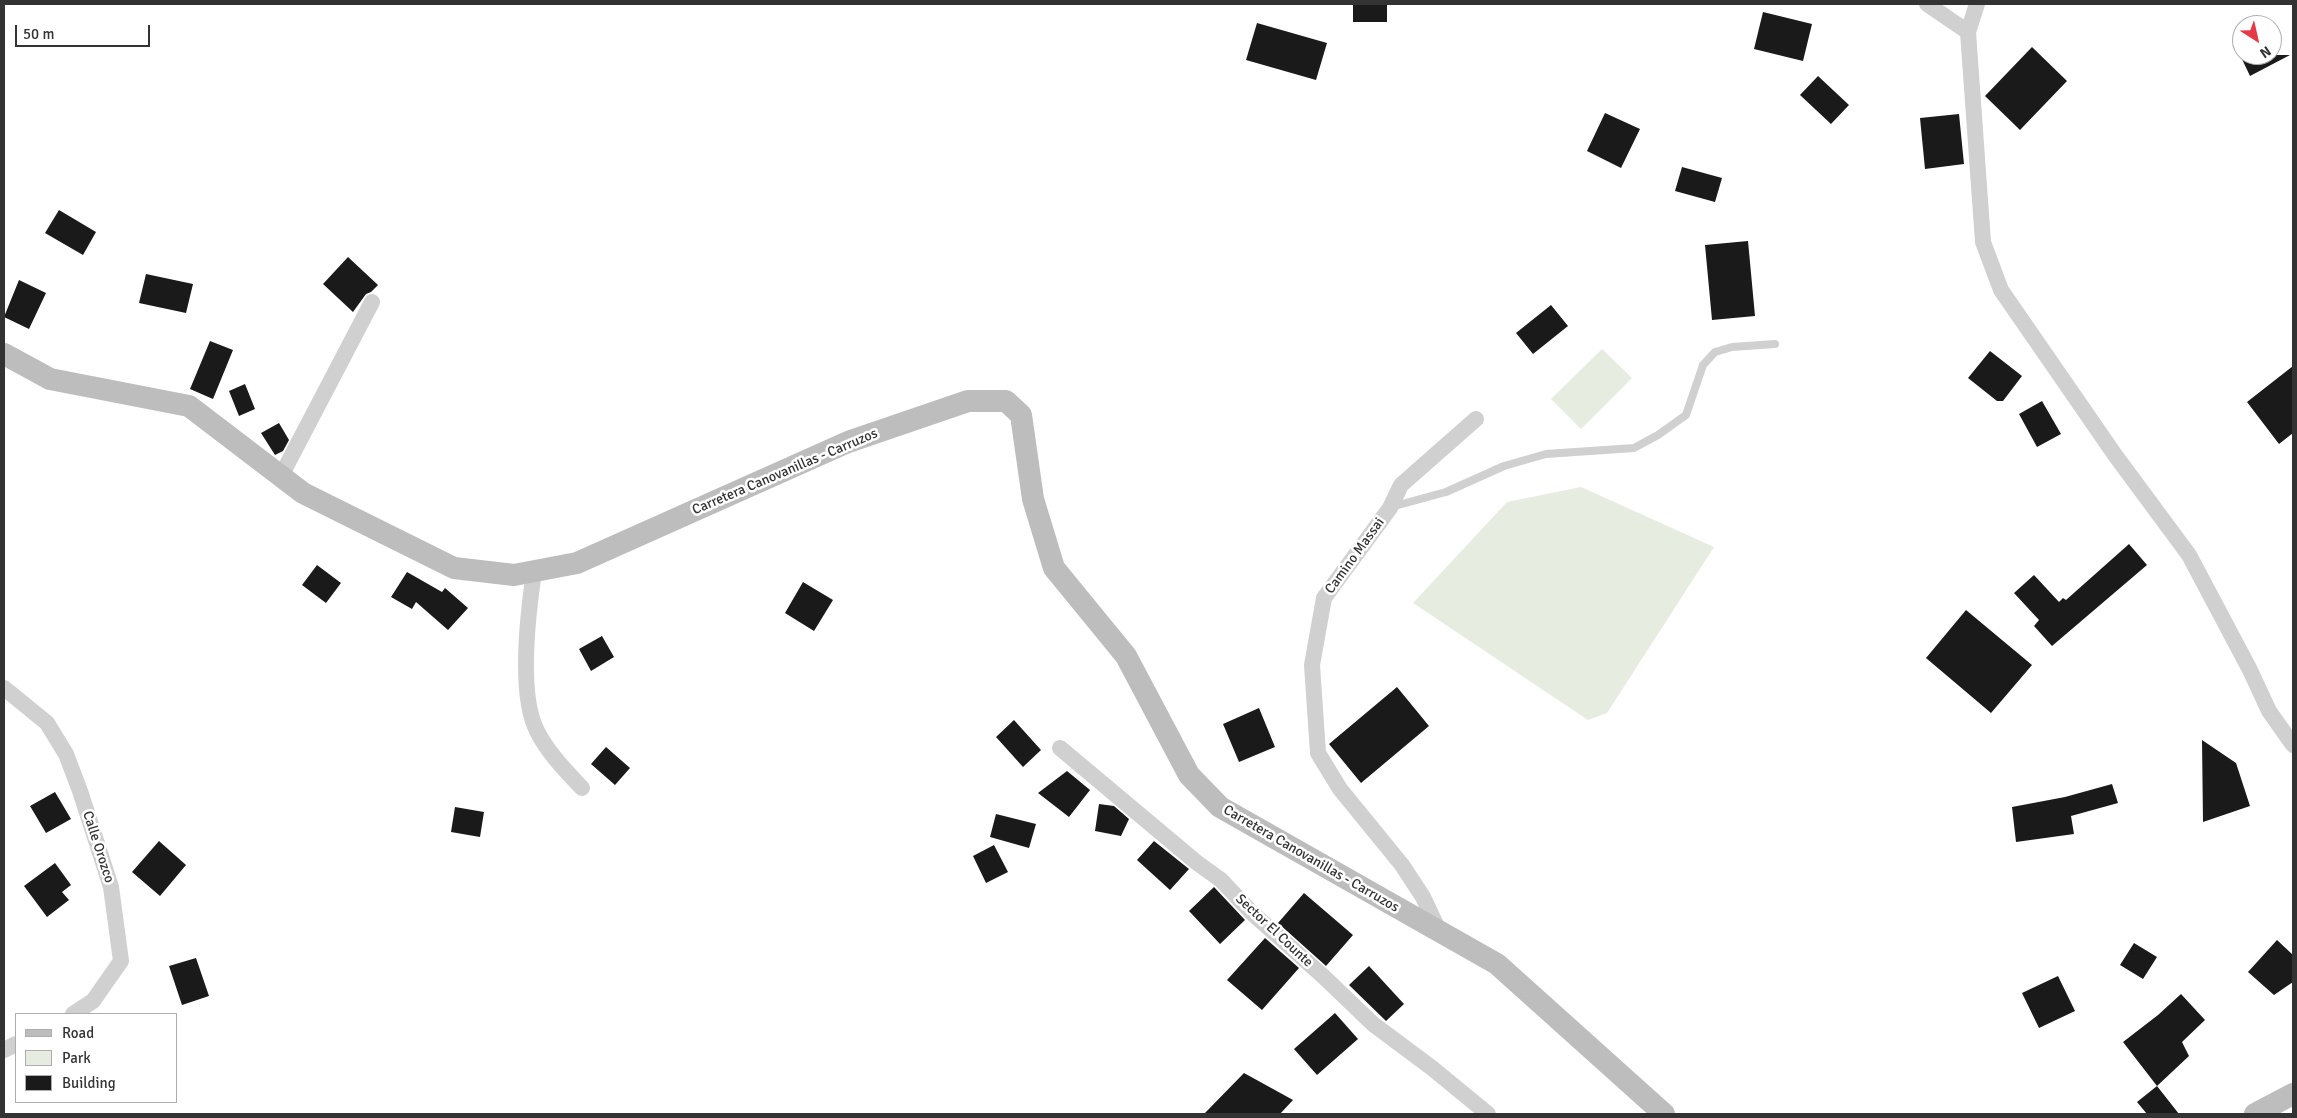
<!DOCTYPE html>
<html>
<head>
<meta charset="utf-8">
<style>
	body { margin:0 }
	#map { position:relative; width:2297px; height:1118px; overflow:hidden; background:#fff; font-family:Signika,sans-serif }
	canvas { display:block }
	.frame { position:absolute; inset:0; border:5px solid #333; pointer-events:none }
	.legend { position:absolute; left:15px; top:1013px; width:162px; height:90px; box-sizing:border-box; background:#fff; border:1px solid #adadad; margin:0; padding:6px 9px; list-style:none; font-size:15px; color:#333 }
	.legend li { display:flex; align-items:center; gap:10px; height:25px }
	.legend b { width:25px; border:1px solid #adadad }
	.north { position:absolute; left:2232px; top:15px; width:50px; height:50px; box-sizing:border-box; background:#fff; border:1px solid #adadad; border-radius:50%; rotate:145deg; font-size:14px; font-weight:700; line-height:20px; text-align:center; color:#333 }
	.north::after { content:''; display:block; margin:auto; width:18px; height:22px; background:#e63946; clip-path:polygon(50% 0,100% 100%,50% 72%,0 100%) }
	.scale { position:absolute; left:15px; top:25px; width:135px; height:22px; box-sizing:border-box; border:2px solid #333; border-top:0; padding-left:6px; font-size:15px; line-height:18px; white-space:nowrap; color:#333; -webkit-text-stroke:4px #fff; paint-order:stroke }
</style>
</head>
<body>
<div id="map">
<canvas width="2297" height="1118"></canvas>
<div class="frame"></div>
<ul class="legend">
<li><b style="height:6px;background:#bdbdbd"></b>Road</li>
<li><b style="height:14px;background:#e6ecdf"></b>Park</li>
<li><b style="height:14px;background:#1a1a1a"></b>Building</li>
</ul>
<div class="north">N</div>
<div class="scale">50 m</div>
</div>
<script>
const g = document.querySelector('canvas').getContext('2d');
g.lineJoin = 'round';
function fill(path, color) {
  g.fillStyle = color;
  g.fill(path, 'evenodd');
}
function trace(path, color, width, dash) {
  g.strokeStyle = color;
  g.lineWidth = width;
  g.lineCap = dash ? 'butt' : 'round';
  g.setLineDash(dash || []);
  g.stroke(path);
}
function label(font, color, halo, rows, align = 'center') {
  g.font = font + ' Signika,sans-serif';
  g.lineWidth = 5;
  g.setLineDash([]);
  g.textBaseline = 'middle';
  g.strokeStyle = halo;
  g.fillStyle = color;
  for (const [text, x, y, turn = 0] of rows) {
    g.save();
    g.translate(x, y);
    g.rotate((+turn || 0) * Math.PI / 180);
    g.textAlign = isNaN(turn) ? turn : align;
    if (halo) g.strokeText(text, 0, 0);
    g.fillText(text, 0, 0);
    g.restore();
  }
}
const green = new Path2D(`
	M1602,349L1632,378L1581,429L1551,399Z
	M1581,487L1714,547L1607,713L1588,720L1413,603L1507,502Z`);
const building = new Path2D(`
	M1353,4H1387V22H1353Z
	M1763,12L1812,24L1803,61L1754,49Z
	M1257,23L1327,43L1316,80L1246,60Z
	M2032,47L2067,81L2020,130L1985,96Z
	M2240,55H2290L2250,76Z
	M1818,76L1849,105L1831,124L1800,95Z
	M1605,113L1640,129L1621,168L1587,151Z
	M1959,114L1964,164L1925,169L1920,118Z
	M1682,167L1722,178L1715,202L1675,191Z
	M59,210L96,232L83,255L45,233Z
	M1748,241L1755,316L1712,320L1705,245Z
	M348,257L378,285L371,292L366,294L353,312L323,284Z
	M146,274L193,284L186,313L139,303Z
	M19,280L46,293L29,329L4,317Z
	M1551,305L1568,326L1533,354L1516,333Z
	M210,341L233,350L213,399L190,389Z
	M1990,351L2022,376L2003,401H1997L1968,378Z
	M2293,366V433L2279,444L2247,402Z
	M245,384L255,409L239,416L229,391Z
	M2042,401L2061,434L2037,447L2019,414Z
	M279,423L289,440L283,451L275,455L261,433Z
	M2129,544L2147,565L2052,646L2034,626L2039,620L2014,593L2034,575L2059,602L2063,598L2066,600Z
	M317,565L341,583L326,603L302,585Z
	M407,572L442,592L445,588L468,608L448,630L416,602L412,609L391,597Z
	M803,582L833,600L814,631L785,613Z
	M1966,610L2032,665L1991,713L1926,658Z
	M602,636L614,657L591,671L579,649Z
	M1397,687L1429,726L1361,783L1329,744Z
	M1259,708L1275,747L1239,762L1223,724Z
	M1014,720L1041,750L1023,767L996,737Z
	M2202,740L2236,763L2250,806L2203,822Z
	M606,747L630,768L615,785L591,764Z
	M1067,771L1090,790L1069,817L1038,793Z
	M2112,784L2118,803L2071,816L2074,834L2016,842L2012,807L2065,797Z
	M55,792L71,819L46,833L30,806Z
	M1099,804L1114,806L1129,819L1121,836L1095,831Z
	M455,807L484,812L480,837L451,832Z
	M996,814L1036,824L1029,848L990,837Z
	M159,841L186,865L160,896L132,872Z
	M1154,841L1189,869L1170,890L1137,860Z
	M994,845L1008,872L986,883L973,856Z
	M55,863L71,885L62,892L69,900L47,917L24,886Z
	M1214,887L1245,920L1220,944L1189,911Z
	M1304,893L1353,935L1326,966L1278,923Z
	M1265,938L1299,968L1262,1010L1227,980Z
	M2277,940L2293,955V982L2274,995L2248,972Z
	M2134,943L2157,957L2143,979L2120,965Z
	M196,958L209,996L182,1005L169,966Z
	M1369,966L1404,1004L1386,1021L1349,985Z
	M2058,976L2075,1011L2039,1028L2022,993Z
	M2181,994L2205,1020L2182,1042L2189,1056L2157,1086L2123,1042L2158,1015Z
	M1335,1013L1358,1039L1317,1075L1294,1049Z
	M1244,1073L1293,1100L1280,1114H1204Z
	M2157,1086L2179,1114H2147L2137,1102Z`);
const lane = new Path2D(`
	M1391,507L1446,492L1504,466L1546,454L1634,448L1658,435L1686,415L1703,365L1715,352L1732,347L1775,344`);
const street = new Path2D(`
	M1927,4L1968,32L1983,242L2001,290L2115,455L2189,555L2250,670L2269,711L2293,745
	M1968,32L1977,4
	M281,476L372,302
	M534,572C528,613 518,694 537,731C548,753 566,771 582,788
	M4,688L47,723L66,754L80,791L111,887L121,961L93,1001L73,1014
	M1060,748L1196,862L1221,880L1252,913L1323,976L1373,1024L1432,1068L1488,1114
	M1439,931L1423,897L1402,865L1340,789L1318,753L1312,665L1324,598L1390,508L1401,485L1476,419
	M4,1050L16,1044`);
const secondary = new Path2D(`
	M4,354L50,379L189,406L303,493L454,568L514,575L577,563L848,442L968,401H1006L1021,415L1033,499L1054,568L1126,656L1189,775L1220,807L1497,964L1664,1114
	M2255,1114L2293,1094`);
const streetNames = [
	["Carretera Canovanillas - Carruzos",785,472,-23],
	["Camino Massai",1355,556,-54],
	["Calle Orozco",98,847,72],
	["Carretera Canovanillas - Carruzos",1311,859,30],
	["Sector El Counte",1274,931,43]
];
fill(green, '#e6ecdf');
fill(building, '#1a1a1a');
trace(lane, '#d0d0d0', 8);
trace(street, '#d0d0d0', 16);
trace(secondary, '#bdbdbd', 22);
label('14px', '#333', '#fff', streetNames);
</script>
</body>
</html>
